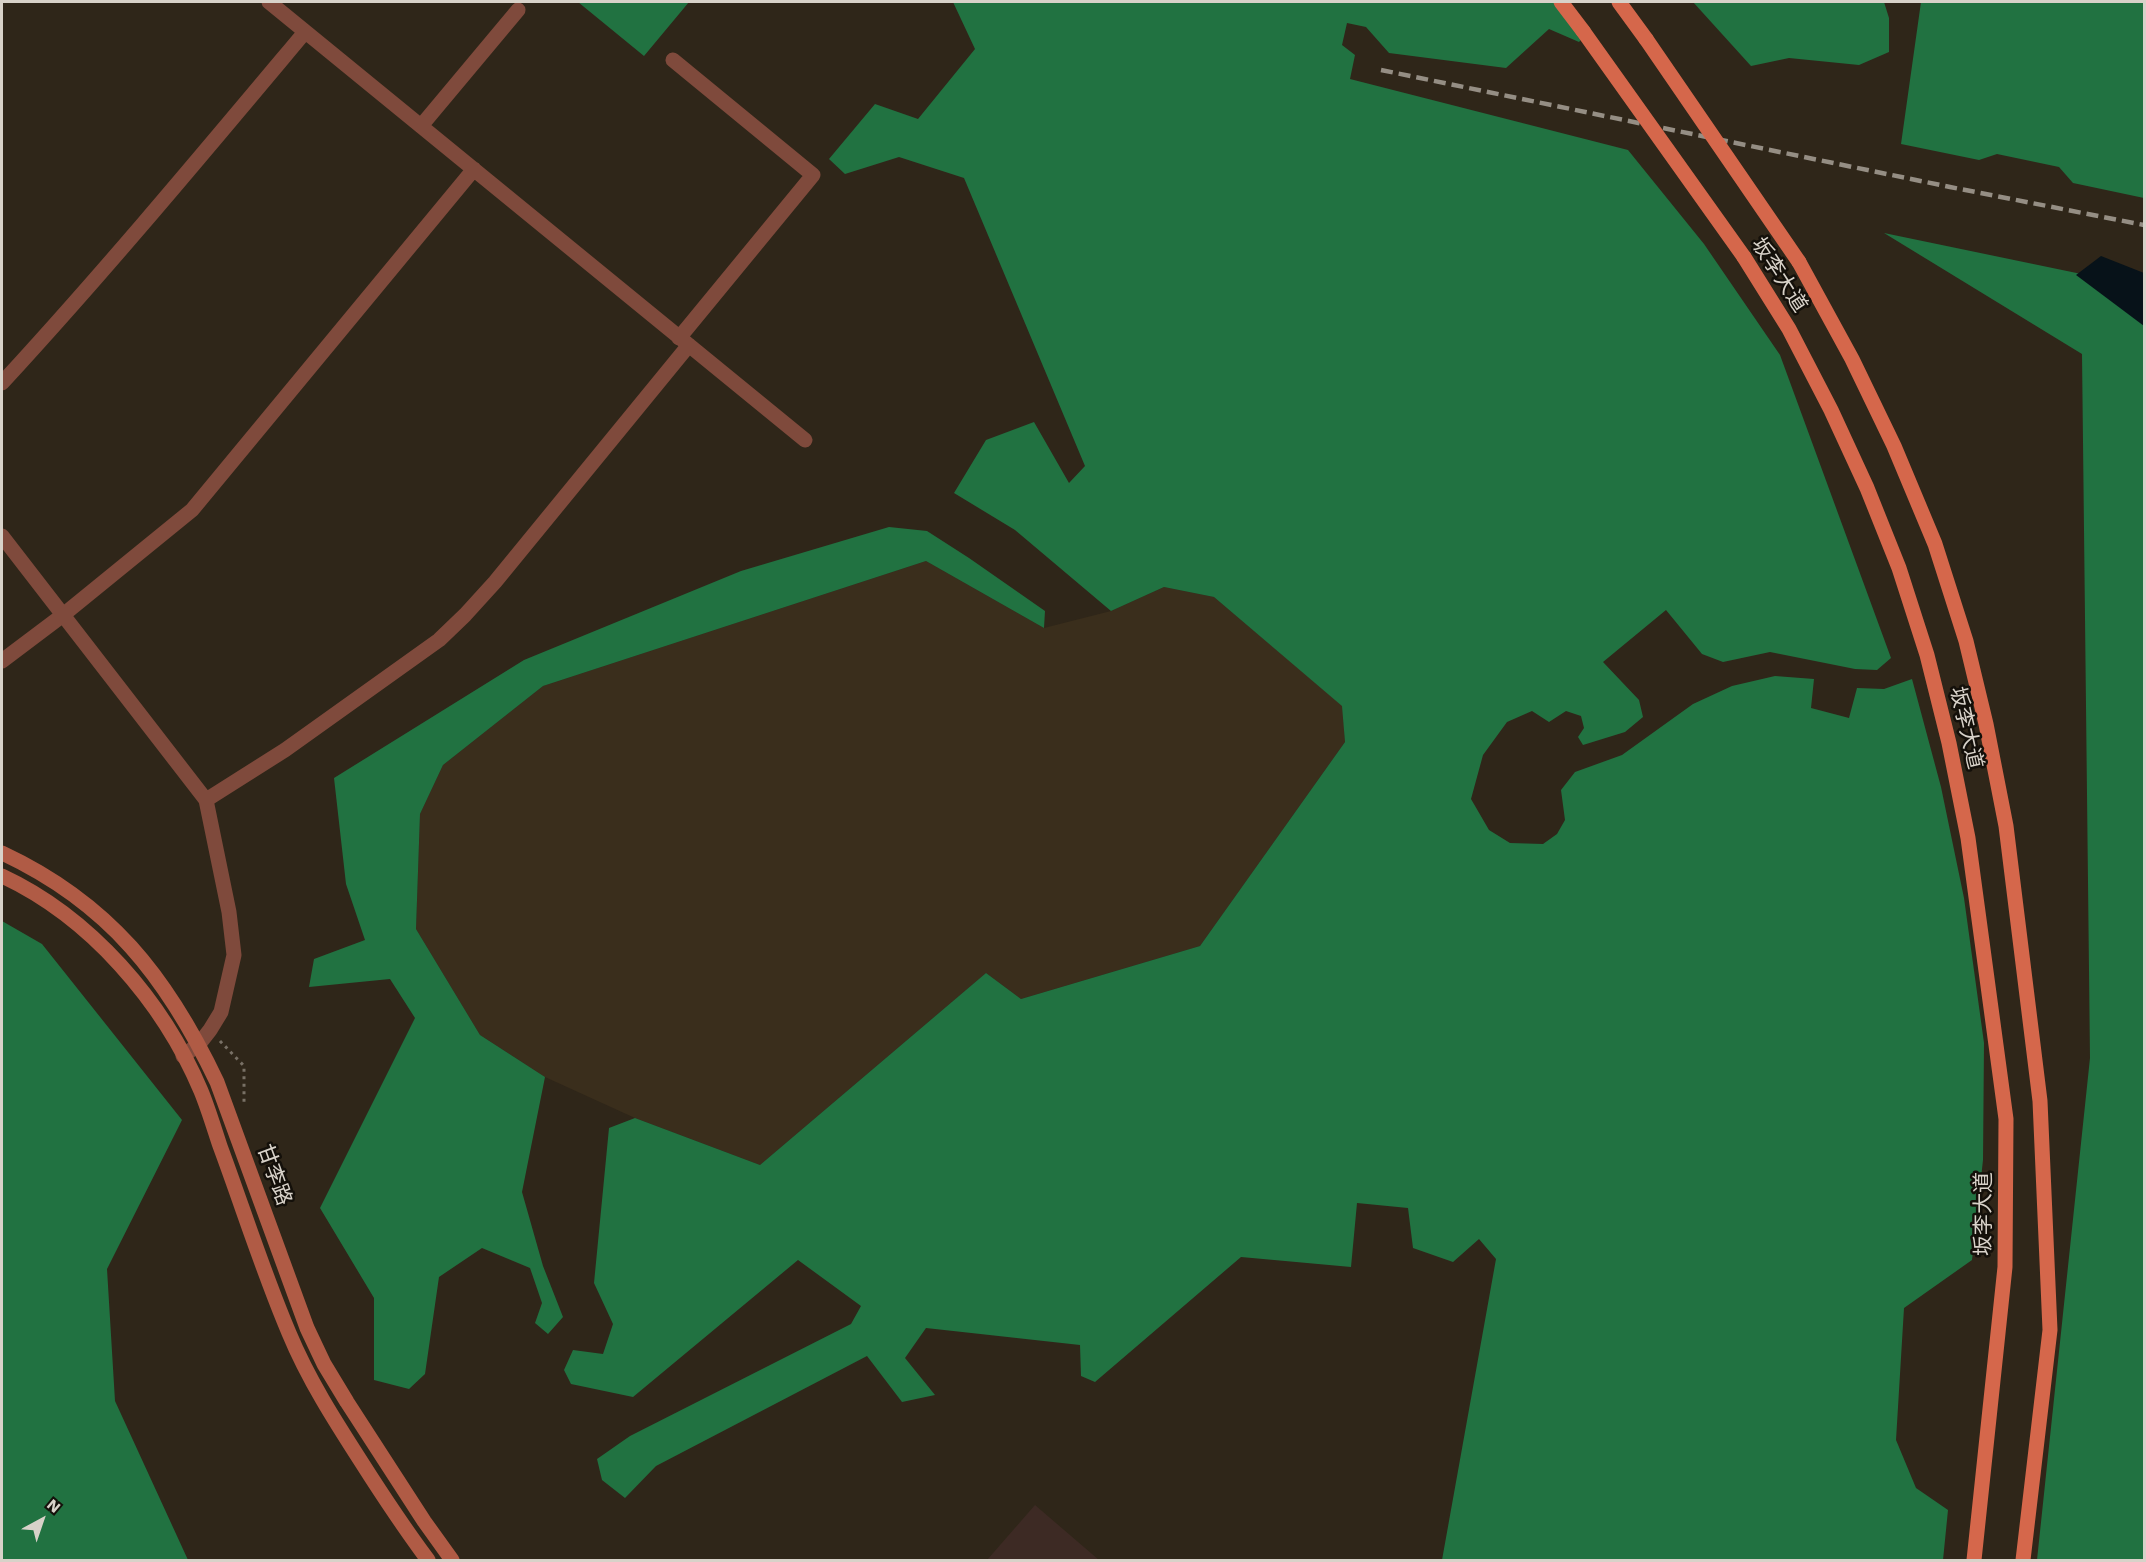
<!DOCTYPE html>
<html>
<head>
<meta charset="utf-8">
<style>
	body { margin:0 }
	#map { position:relative; width:2146px; height:1562px; overflow:hidden; background:#2f2619; font-family:"Work Sans",sans-serif }
	canvas { display:block }
	.frame { position:absolute; inset:0; border:3px solid #d8d2c9; pointer-events:none }
	.north { position:absolute; left:12px; top:1490px; width:60px; height:60px; -webkit-text-stroke:4px #14100a; paint-order:stroke; rotate:40deg; font-size:16px; font-weight:700; line-height:24px; text-align:center; color:#d8d2c9 }
	.north::after { content:''; display:block; margin:auto; width:21px; height:27px; background:#d8d2c9; clip-path:polygon(50% 0,100% 100%,50% 72%,0 100%) }
</style>
</head>
<body>
<div id="map">
<canvas width="2146" height="1562"></canvas>
<div class="frame"></div>
<div class="north">N</div>
</div>
<script>
const g = document.querySelector('canvas').getContext('2d');
g.lineJoin = 'round';
function fill(path, color) {
  g.fillStyle = color;
  g.fill(path, 'evenodd');
}
function trace(path, color, width, dash) {
  g.strokeStyle = color;
  g.lineWidth = width;
  g.lineCap = dash ? 'butt' : 'round';
  g.setLineDash(dash || []);
  g.stroke(path);
}
function label(font, color, halo, rows, align = 'center') {
  g.font = font + ' "Work Sans","Noto Sans SC",sans-serif';
  g.lineWidth = 5;
  g.setLineDash([]);
  g.textBaseline = 'middle';
  g.strokeStyle = halo;
  g.fillStyle = color;
  for (const [text, x, y, turn = 0] of rows) {
    g.save();
    g.translate(x, y);
    g.rotate((+turn || 0) * Math.PI / 180);
    g.textAlign = isNaN(turn) ? turn : align;
    if (halo) g.strokeText(text, 0, 0);
    g.fillText(text, 0, 0);
    g.restore();
  }
}
const built = new Path2D(`
	M926,561L1044,628L1111,611L1164,587L1214,597L1343,706L1345,742L1200,946L1021,999L986,973L760,1165L635,1118L545,1077L480,1035L416,929L420,814L443,765L543,686Z`);
const education = new Path2D(`
	M1035,1505L1099,1560H987Z`);
const forest = new Path2D(`
	M578,2H689L644,56Z
	M953,2H1561L1591,29L1579,42L1549,29L1506,68L1389,53L1366,27L1347,23L1342,45L1355,55L1350,79L1628,150L1704,244L1780,355L1891,658L1877,670L1855,669L1770,652L1723,662L1702,654L1666,610L1603,662L1639,700L1643,717L1625,732L1583,745L1578,737L1584,728L1581,716L1566,711L1549,722L1532,711L1507,722L1483,755L1471,799L1489,830L1510,843L1543,844L1557,834L1565,820L1561,790L1575,772L1622,755L1693,704L1732,686L1775,676L1814,679L1811,708L1849,718L1857,688L1884,689L1912,679L1941,787L1964,898L1984,1043L1983,1160L1972,1260L1904,1308L1896,1440L1916,1488L1948,1510L1943,1560H1442L1496,1259L1479,1239L1453,1262L1413,1248L1408,1208L1357,1203L1351,1267L1241,1257L1095,1382L1081,1376L1080,1345L926,1328L905,1358L935,1395L902,1402L867,1356L656,1466L625,1498L602,1480L597,1459L630,1436L851,1324L861,1306L798,1260L633,1397L571,1384L564,1370L573,1350L603,1354L613,1324L594,1283L609,1128L635,1118L760,1165L986,973L1021,999L1200,946L1345,742L1342,706L1214,597L1164,587L1111,611L1015,530L954,493L986,440L1034,422L1069,483L1085,466L964,178L899,157L845,174L829,159L875,104L918,119L975,49Z
	M1693,2H1884L1889,18V52L1859,65L1789,58L1751,66Z
	M1921,2H2144V198L2073,183L2059,167L1997,154L1979,160L1901,144Z
	M1884,233L2144,287V1560H2037L2090,1058L2082,354Z
	M889,527L927,531L969,558L1045,611L1044,628L926,561L543,686L443,765L420,814L416,929L480,1035L545,1077L522,1192L543,1266L563,1317L548,1334L535,1323L542,1303L530,1268L482,1248L439,1277L425,1374L409,1389L374,1380V1298L320,1208L415,1018L390,979L309,987L314,959L365,940L346,884L334,778L524,660L741,571Z
	M2,921L42,944L182,1120L107,1269L115,1401L188,1560H2Z`);
const water = new Path2D(`
	M2101,256L2144,273V326L2076,275Z`);
const path = new Path2D(`
	M220,1041L244,1066V1105`);
const minor = new Path2D(`
	M269,2L805,440
	M673,60L813,175L679,338
	M421,126L518,10
	M2,383C107,269 206,150 305,32
	M2,536L206,800L229,912L234,955L221,1012L210,1030L199,1044L183,1056
	M2,661L63,615L192,510L474,169
	M206,800L285,750L439,640L465,615L495,582L689,345`);
const secondary = new Path2D(`
	M2,853C109,903 167,977 217,1082L307,1328L324,1364L347,1402L424,1521L452,1560
	M2,876C90,917 163,1001 201,1091C208,1108 214,1128 220,1146C243,1208 263,1272 289,1333C308,1379 335,1421 362,1463C383,1496 405,1529 428,1560`);
const primary = new Path2D(`
	M1561,2L1583,31
	M1619,2L1646,39
	M1744,257L1789,329L1831,410L1867,488L1899,568L1927,655L1949,743L1968,838L2006,1119L2005,1267L1974,1560
	M1799,262L1852,359L1894,446L1935,544L1966,641L1986,724L2006,826L2040,1101L2050,1330L2023,1560`);
const rail = new Path2D(`
	M1381,70L1950,187L2144,225`);
const primaryBridge = new Path2D(`
	M1583,31L1744,257
	M1646,39L1799,262`);
const streetNames = [
	["坂李大道",1779,275,57],
	["坂李大道",1966,728,77],
	["甘李路",274,1175,70],
	["坂李大道",1984,1214,-90]
];
fill(built, '#3a2e1c');
fill(education, '#3d2a24');
fill(forest, '#217241');
fill(water, '#071219');
trace(path, '#787065', 3, [3, 4.5]);
trace(minor, '#7f4a3c', 15);
trace(secondary, '#b05b45', 15);
trace(primary, '#d5674b', 15);
trace(rail, '#958e84', 4.5, [12, 6]);
trace(primaryBridge, '#d5674b', 15);
label('21px', '#d8d2c9', '#14100a', streetNames);
</script>
</body>
</html>
